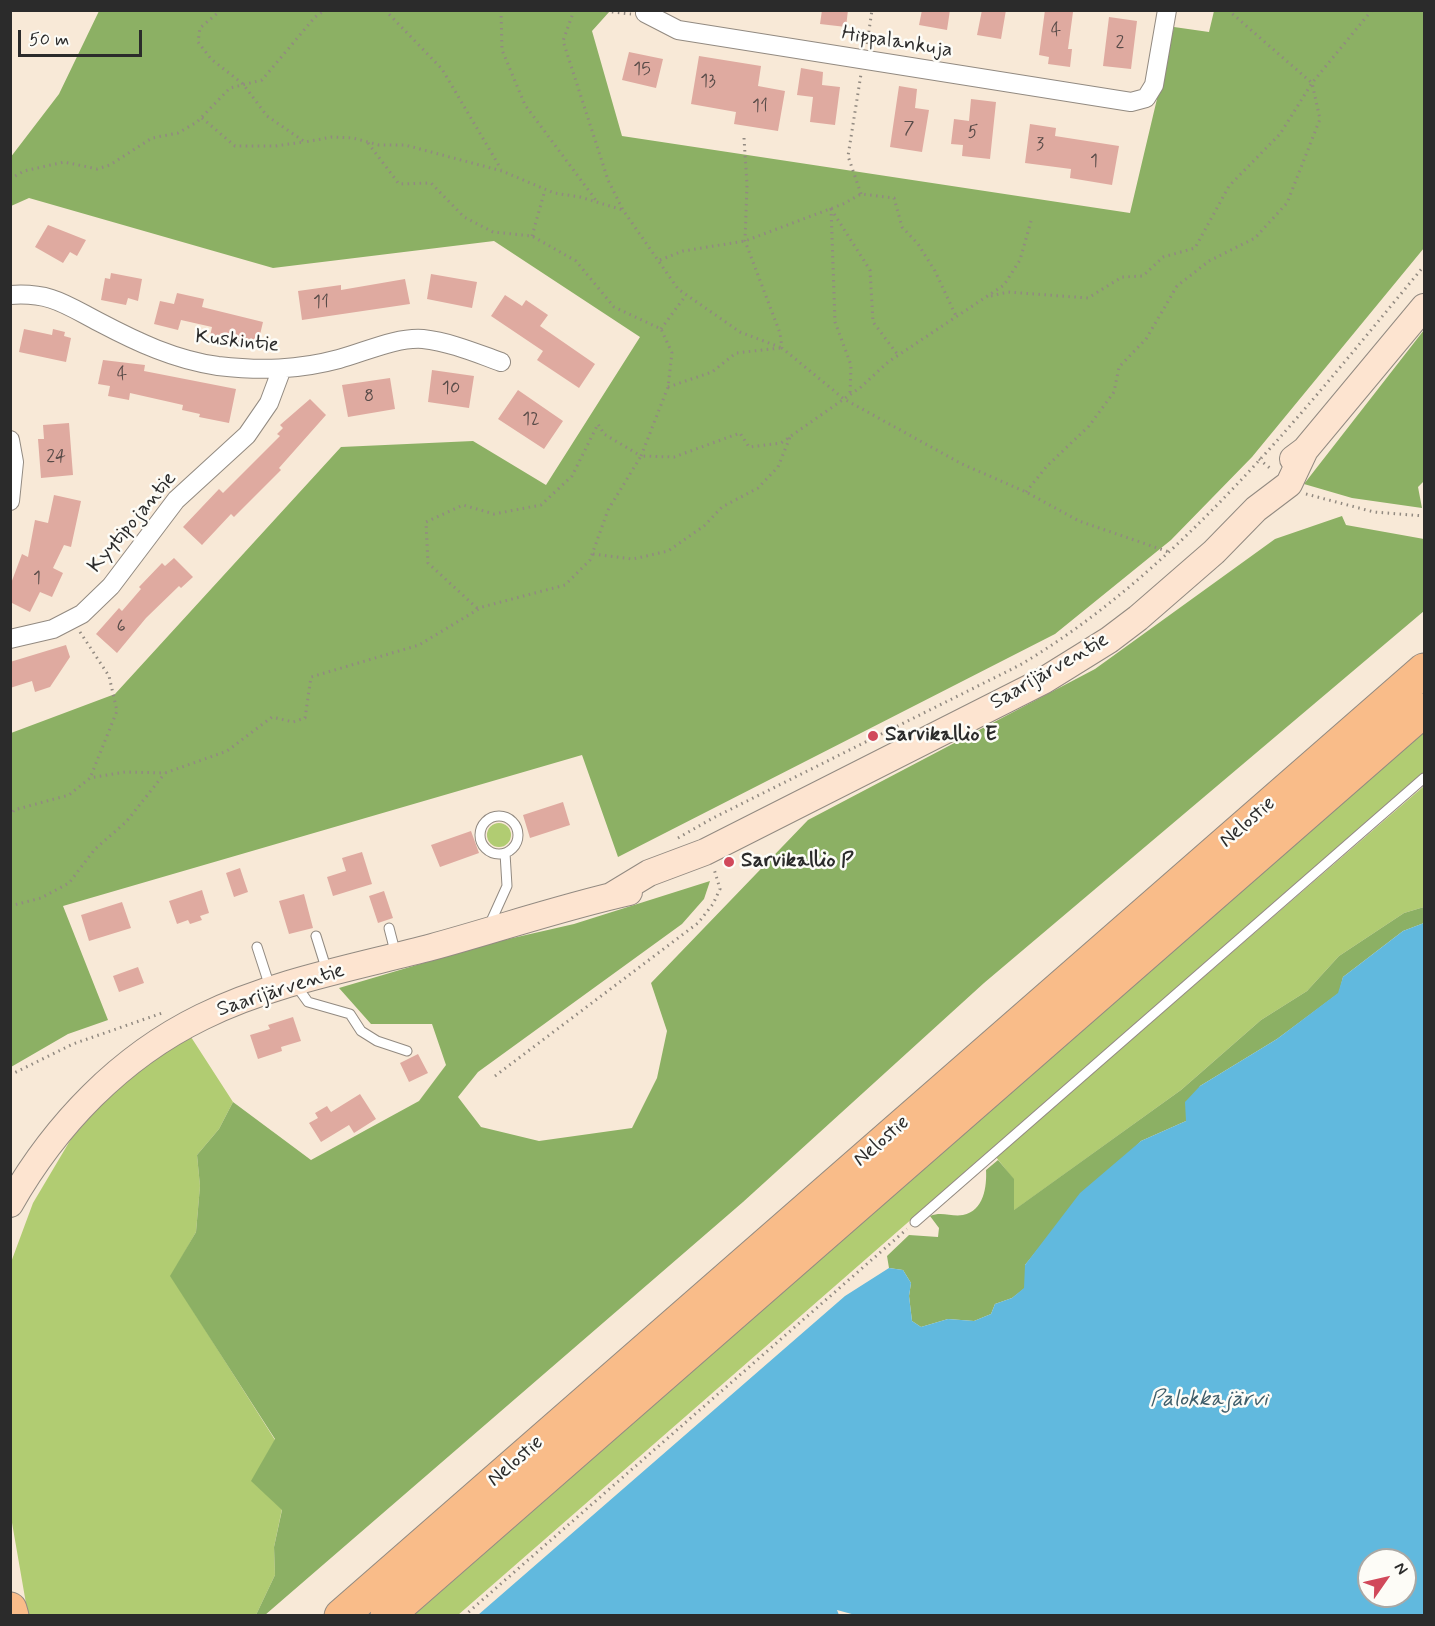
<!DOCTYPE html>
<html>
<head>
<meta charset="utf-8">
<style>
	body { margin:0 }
	#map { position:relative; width:1435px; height:1626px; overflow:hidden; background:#f8e9d7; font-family:Mynerve,sans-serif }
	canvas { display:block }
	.frame { position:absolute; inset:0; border:12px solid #2b2b2b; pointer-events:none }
	.north { position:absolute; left:1357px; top:1548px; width:60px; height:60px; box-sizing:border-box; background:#fdfcf7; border:2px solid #a9a8a5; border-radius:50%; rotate:56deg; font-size:16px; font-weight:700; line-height:24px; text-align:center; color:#2b2b2b }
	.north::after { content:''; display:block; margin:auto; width:21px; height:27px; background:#d1495b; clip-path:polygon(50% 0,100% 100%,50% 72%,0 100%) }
	.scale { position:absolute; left:18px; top:30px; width:124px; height:27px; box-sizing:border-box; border:3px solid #2b2b2b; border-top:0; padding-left:8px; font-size:18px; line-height:21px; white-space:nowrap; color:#2b2b2b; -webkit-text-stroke:4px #fdfcf7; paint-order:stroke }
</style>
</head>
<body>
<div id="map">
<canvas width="1435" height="1626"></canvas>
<div class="frame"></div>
<div class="north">N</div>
<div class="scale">50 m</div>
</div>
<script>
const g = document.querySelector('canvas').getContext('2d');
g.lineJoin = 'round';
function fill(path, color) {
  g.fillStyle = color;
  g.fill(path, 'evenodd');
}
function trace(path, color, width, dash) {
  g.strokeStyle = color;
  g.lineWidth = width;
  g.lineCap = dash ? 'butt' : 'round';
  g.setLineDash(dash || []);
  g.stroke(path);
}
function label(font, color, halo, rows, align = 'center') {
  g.font = font + ' Mynerve,sans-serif';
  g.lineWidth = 5;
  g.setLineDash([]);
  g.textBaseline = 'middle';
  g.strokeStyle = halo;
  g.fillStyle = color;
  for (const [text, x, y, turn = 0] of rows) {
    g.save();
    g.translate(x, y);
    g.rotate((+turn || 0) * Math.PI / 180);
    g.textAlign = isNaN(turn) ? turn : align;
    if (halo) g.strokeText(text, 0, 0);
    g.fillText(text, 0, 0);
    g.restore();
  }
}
const green = new Path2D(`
	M1424,732V772L458,1615L413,1616Z
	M1424,786V907L1404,913L1339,956L1307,991L1261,1020L1181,1090L1013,1211L1014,1180L996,1157Z
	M487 835a12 12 0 1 1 24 0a12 12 0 1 1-24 0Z
	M191,1037L233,1102L219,1129L197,1155L200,1186L196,1232L171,1276L275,1440L252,1481L282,1509L274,1547L275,1575L256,1615H28L11,1517L10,1265L33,1203L71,1139L112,1092L152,1059Z`);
const forest = new Path2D(`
	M99,11H610L592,31L622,136L1130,213L1174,27L1209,32L1214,11H1424V248L1252,457L1171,540L1055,634L618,857L582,755L63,906L108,1020L68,1034L11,1067V733L115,694L341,447L473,441L546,485L640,337L494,241L273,268L29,198L11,206L10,158L59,94Z
	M1424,330V481L1418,487L1422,508L1352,498L1304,484Z
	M1342,516L1346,525L1424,539V611L984,983L743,1202L265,1615H256L275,1575L274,1547L282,1510L251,1481L275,1439L170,1276L196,1232L200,1186L197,1155L219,1129L233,1102L311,1160L419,1101L446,1065L432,1024H371L339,988L491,943L574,924L710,881L704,899L682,924L478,1072L458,1097L481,1127L539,1141L632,1128L657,1078L667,1031L651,983L808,820L1095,669L1275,539Z
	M1424,907V923L1403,931L1343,977L1339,993L1277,1039L1200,1086L1186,1121L1141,1141L1052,1232L1025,1265V1288L1012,1298L995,1304L991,1314L974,1321L948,1319L921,1327L912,1321L909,1296L911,1283L903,1270L889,1268L887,1256L909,1235L938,1237L939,1228L930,1216C942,1211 951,1217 963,1215C984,1211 987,1186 986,1170L998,1160L1014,1179V1210L1181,1090L1261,1020L1307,991L1339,956L1404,913Z`);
const water = new Path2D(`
	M1424,923V1615L859,1616L837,1610L839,1615H478L845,1296L889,1268L903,1270L911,1283L909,1296L912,1321L921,1327L948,1319L974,1321L991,1314L995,1304L1012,1298L1024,1288L1025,1265L1080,1193L1141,1141L1186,1121L1185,1102L1200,1086L1277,1039L1338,993L1343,977L1403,931ZM1369,1560H1405V1596H1369Z`);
const building = new Path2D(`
	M822,10H848L846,27L820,24Z
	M922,10H950L947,30L919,25Z
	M982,10H1006L1001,39L977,35Z
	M1045,10L1073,12L1068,49H1072L1070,67L1048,64L1049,57L1039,55Z
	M1109,17L1137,21L1131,69L1103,66Z
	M629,52L663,59L656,88L622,80Z
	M699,56L761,66L758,86L785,91L778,131L734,124L736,112L691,104Z
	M801,68L823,72L822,85L840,87L835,125L810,122L813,97L797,95Z
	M899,86L917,89L915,108L929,110L922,152L890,147Z
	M971,99L996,102L990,159L962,156L963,145L951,144L954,119L969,121Z
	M1030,124L1056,128L1055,136L1119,146L1112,185L1070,178L1071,169L1025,163Z
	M48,225L86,240L77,256L70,252L63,263L35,247Z
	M111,273L142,279L138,301L128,298L126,305L101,300L105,278L110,279Z
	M431,274L477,282L472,308L427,299Z
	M405,279L410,304L302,320L298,291L341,285V290Z
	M177,293L204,299L202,307L263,322L257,347L210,336L212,327L181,320L178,330L154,324L160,301L174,304Z
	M505,295L522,306L526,300L548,315L540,326L595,364L579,388L537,360L543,351L491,316Z
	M24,329L52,335L53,329L65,332L64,336L71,338L66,362L19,352Z
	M103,360L145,365L144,371L236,389L229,423L199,417L200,414L182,410L183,405L130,393L129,400L108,396L110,386L98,384Z
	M432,370L474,376L469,408L428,402Z
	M390,378L395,409L348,417L342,385Z
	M518,390L563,421L544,449L498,419Z
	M310,399L326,415L279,468L281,470L234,517L231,514L202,545L183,527L219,489L223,493L280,436L277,434L283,428L280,425Z
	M69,423L73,475L41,478L38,439H44L43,425Z
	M54,495L81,501L71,547L64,545L53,568L63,573L52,597L40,592L30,612L10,602V586L22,554L28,557L35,520L48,523Z
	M174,558L193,577L181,588L179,586L146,618L117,653L96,634L119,608L122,611L141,589L139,587L162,563L165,566Z
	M66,645L70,657L50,687L35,692L32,681L10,688V662Z
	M563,802L570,825L530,838L523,815Z
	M471,831L479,853L440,867L431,845Z
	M362,852L372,884L333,896L327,877L346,871L342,858Z
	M240,868L248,892L234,897L226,873Z
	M202,890L209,913L200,916L202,920L190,924L188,920L177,924L169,901Z
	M384,891L393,918L378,923L369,896Z
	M304,894L313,928L289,934L279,901Z
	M122,902L131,928L89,941L81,915Z
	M138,967L144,983L119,992L113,976Z
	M293,1017L301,1041L281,1047L282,1051L258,1059L250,1035L270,1029L268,1025Z
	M418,1054L428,1073L409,1082L400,1063Z
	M360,1094L376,1119L354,1133L349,1125L321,1142L309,1123L318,1118L315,1113L327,1106L331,1112Z`);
const path = new Path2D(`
	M221,10L200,28L198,42L211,59L243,84L267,116L305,142L332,137L353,138L379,145H405L502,171L554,193L580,197L623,210
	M385,10L442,69L501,169
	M501,10L502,50L525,105L598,203
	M574,10L563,41L608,180L623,210L678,289L740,332L782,348
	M594,10L631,14
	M867,44L872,10
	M202,118L235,146H275L304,142
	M744,138L747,185L745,241L780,333L782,348L844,399L962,464L1026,492L1079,521L1169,552
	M368,143L399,184L431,183L464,217L493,232L532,236L576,261L614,307L661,329L672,353L668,387L641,456L604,434L598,424L572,476L541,505L494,514L463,505L426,522L428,563L478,609
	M10,179L24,171L64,162L97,169L110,165L152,138L178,133L197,122L230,88L262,80L315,17L325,10
	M861,194L848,156L861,74
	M831,208L835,322L851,365L850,395
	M831,209L870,270L873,322L898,355
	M532,236L545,190
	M660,260L683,251L745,241L843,204L861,194L894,198L902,227L918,244L935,271L956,316
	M991,296L1008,292L1088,298L1122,277L1143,276L1163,257L1195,248L1229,186L1280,134L1312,83L1372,10
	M661,329L686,295
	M668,387L712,372L736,353L780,348
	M1259,459L1272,470
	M1026,492L1047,466L1089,426L1114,392L1119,367L1146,339L1177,286L1209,261L1255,238L1287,203L1320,119L1312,83L1228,10
	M1306,494L1374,512L1424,516
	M593,554L633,559L668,551L704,526L722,507L758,488L778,467L790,437
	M80,632L109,676L117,711L90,778
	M10,817L14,810L69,795L90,778L125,772L165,773L227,751L272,717L293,722L305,718L311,677L419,645L482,607L565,585L590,560L608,510L641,456L674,457L740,433L749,447L781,443L861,387L888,362L1004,285L1020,260L1031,221
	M678,838L713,818L1020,665C1182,569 1305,409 1424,266
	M10,894V897
	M10,906L41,898L69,883L95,849L126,822L165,773
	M10,1075L73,1044L165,1012
	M495,1076L698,923L713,904L720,889L714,869
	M464,1616L907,1229`);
const lane = new Path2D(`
	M480 835a19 19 0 1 1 38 0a19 19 0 1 1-38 0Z
	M389,928L396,955
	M488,928L507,886L505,853
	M316,936L327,971
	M257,947L270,987
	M295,984L308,1002L350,1014L361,1031L377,1041L407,1051
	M915,1222L1424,778`);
const street = new Path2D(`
	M645,13L678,30L1131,102L1146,98L1154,85L1167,10
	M10,295C51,292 66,305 99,322C137,342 175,360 218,366C261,371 298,370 339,359C365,352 396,337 423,339C450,342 476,353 501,362
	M10,440L14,462L10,501
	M10,639L53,629L82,614L111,586L176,500L247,435L269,403L281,371`);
const secondary = new Path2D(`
	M1293,459L1305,450L1424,307
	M611,896L649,873L705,852L1043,681L1109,640L1138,618L1214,552L1256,509L1289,484L1305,450
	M10,1204C55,1125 120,1057 202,1017C273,982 356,967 432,947C498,929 562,907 629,892`);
const highway = new Path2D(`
	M10,1609L12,1616
	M341,1616L1424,670
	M387,1616L1424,710`);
const markers = [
	[873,736,6,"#d1495b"],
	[729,862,6,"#d1495b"]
];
const numberNames = [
	["4",1056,31],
	["2",1120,43],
	["15",642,70],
	["13",708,82],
	["11",760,107],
	["7",909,129],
	["5",973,133],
	["3",1040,145],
	["1",1094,162],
	["11",321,303],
	["4",122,375],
	["10",451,389],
	["8",369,397],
	["12",531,420],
	["24",56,457],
	["1",37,579],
	["6",121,627]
];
const streetNames = [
	["Hippalankuja",897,43,9],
	["Kuskintie",237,342,6],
	["Kyytipojantie",133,523,-50],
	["Saarijärventie",1050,672,-30],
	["Nelostie",1248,823,-41],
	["Saarijärventie",281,991,-18],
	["Nelostie",882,1142,-41],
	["Nelostie",516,1462,-41]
];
const poiNames = [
	["Sarvikallio E",885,736],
	["Sarvikallio P",741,862]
];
const waterNames = [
	["Palokkajärvi",1209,1400]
];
fill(green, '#b1cc72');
fill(forest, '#8cb064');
fill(water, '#61b9de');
fill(building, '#dfaaa0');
trace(lane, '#928a81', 11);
trace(street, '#928a81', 20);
trace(secondary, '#928a81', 28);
trace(highway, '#928a81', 35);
trace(path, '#928a81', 3, [1.5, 4.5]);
trace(lane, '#fff', 9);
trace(street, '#fff', 18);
trace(secondary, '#fde4d0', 26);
trace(highway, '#f9bc89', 33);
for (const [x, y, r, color] of markers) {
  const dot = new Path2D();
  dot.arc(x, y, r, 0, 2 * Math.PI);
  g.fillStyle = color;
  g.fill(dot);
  trace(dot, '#fdfcf7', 2);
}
label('18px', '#584b48', null, numberNames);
label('21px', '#2b2b2b', '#fdfcf7', streetNames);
label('bold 21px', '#2b2b2b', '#fdfcf7', poiNames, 'left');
label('italic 22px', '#3e5d6a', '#fdfcf7', waterNames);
</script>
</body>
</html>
